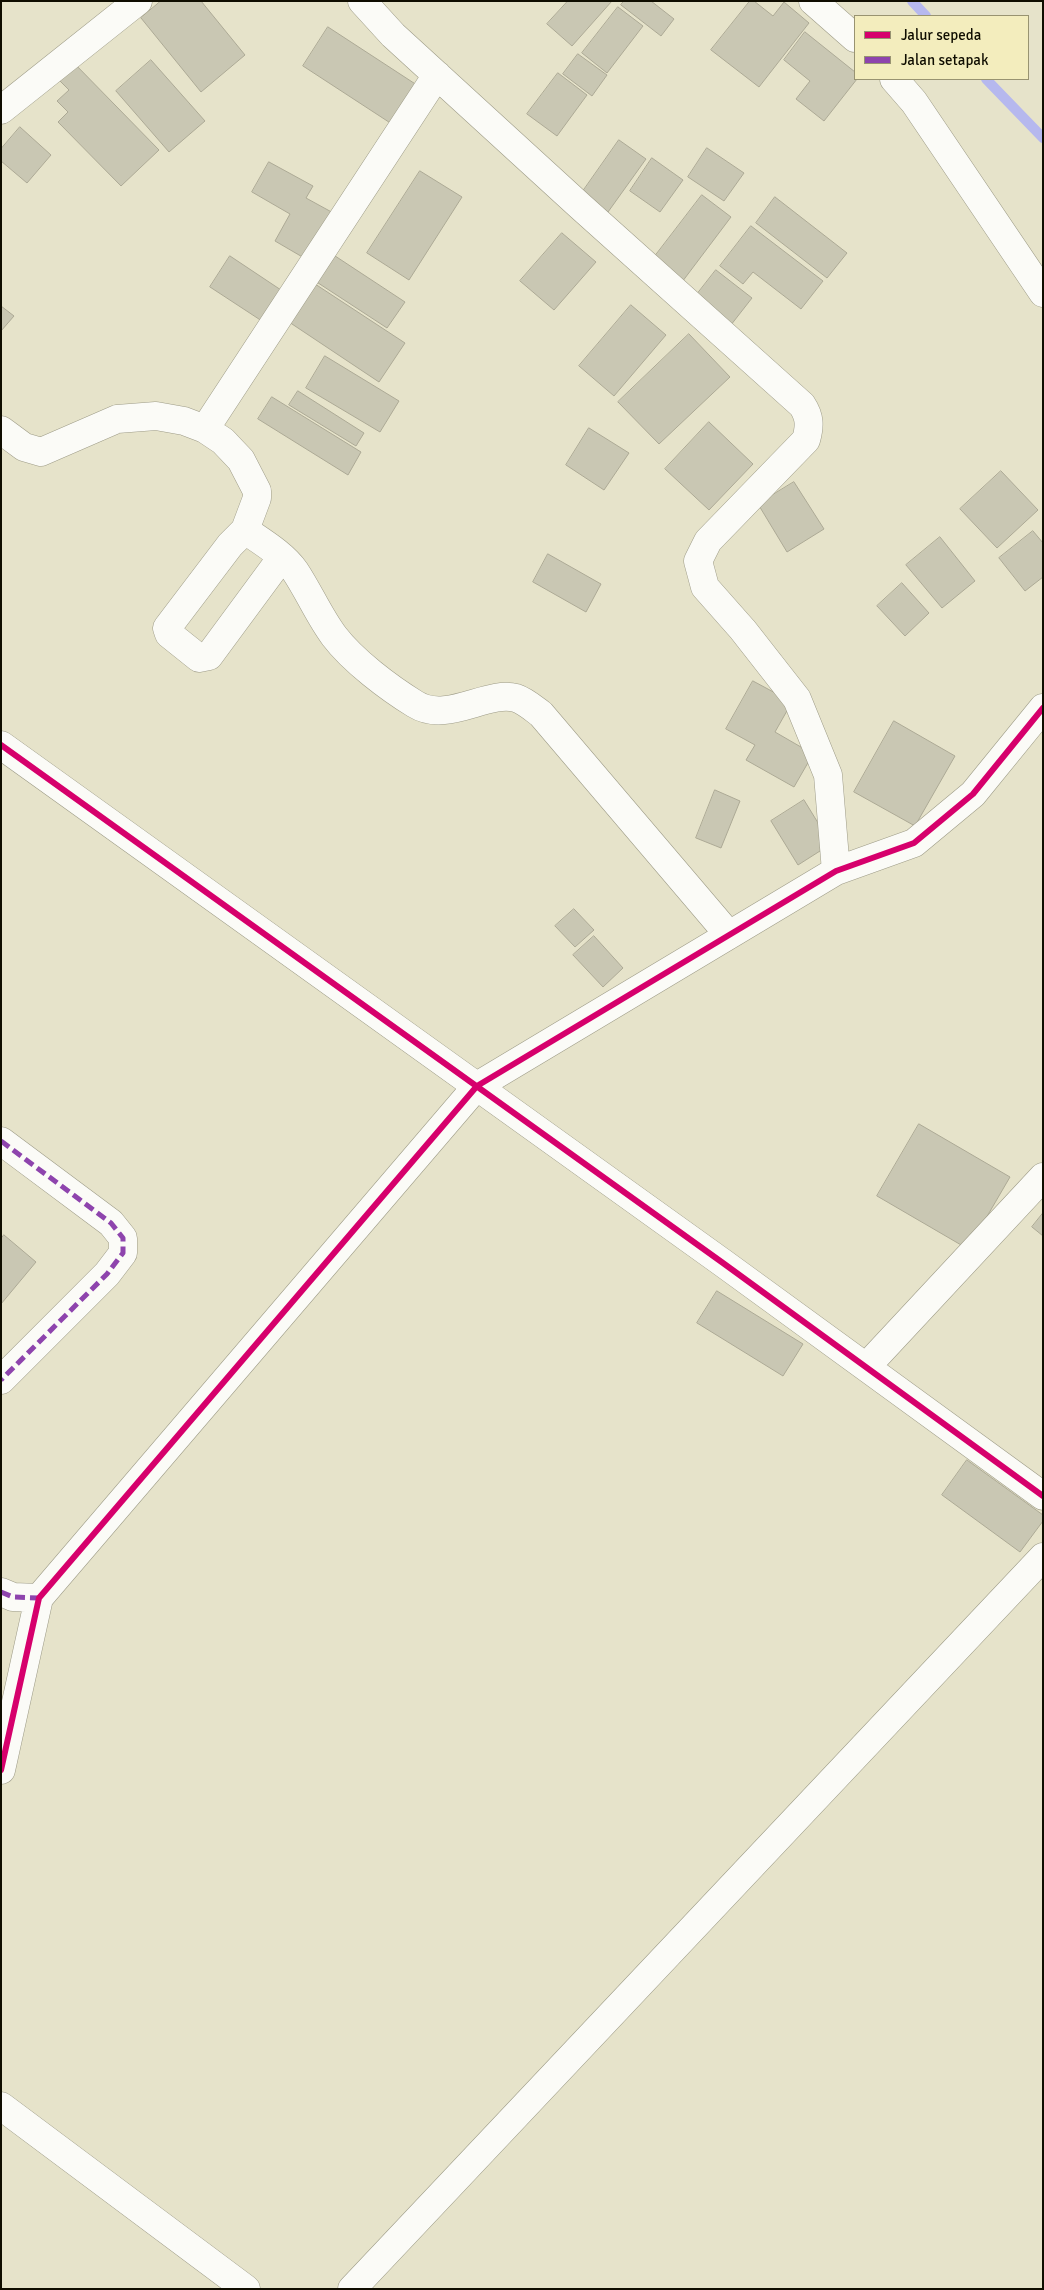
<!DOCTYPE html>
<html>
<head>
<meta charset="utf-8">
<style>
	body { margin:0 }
	#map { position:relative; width:1044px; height:2290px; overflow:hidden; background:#e6e3ca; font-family:Signika,sans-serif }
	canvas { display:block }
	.frame { position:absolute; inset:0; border:2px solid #0f0d00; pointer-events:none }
	.legend { position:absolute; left:854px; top:15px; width:175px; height:65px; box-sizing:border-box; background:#f3edbd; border:1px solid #989371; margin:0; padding:6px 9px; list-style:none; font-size:15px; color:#0f0d00 }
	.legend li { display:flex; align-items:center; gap:10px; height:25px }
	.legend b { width:25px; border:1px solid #989371 }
</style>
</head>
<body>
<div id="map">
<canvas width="1044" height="2290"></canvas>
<div class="frame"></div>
<ul class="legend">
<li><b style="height:6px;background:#d6006c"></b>Jalur sepeda</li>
<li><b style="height:6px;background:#8e44ad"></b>Jalan setapak</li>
</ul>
</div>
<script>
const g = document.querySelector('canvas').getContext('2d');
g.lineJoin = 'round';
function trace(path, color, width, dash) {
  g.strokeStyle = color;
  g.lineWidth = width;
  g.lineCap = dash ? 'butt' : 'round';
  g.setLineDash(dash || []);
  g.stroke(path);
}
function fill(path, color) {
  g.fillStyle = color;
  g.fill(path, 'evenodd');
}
const stream = new Path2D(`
	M912,1L926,16
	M986,79L1043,138`);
const building = new Path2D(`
	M161,1H201L245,55L201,92L141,18Z
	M568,1H612L572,46L547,24Z
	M624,1H651L674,19L661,36L621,5Z
	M750,1H754L773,16L784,2L809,23L759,87L711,50Z
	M618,7L643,26L607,73L582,53Z
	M328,27L423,89L398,128L303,66Z
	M805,32L855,72V79H857L824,121L796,99L810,81L784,60Z
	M578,54L607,75L592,96L563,74Z
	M151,60L205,121L169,152L116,91Z
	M72,61L159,150L121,186L58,122L68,112L57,101L69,90L56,77Z
	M558,73L587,95L557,136L527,114Z
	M20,127L51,155L27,183L1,161V149Z
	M619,140L646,159L608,212L581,194Z
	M707,148L744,173L724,201L688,177Z
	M652,158L683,180L660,212L630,191Z
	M269,162L313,186L306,198L337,215L311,262L275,241L290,214L252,192Z
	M420,171L462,197L409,280L367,253Z
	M702,195L731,217L679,286L649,264Z
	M775,197L847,253L827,278L756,223Z
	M751,226L823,281L801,309L753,272L743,284L720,266Z
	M562,233L596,262L554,310L520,281Z
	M326,250L405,302L387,328L309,277Z
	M230,256L287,294L268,325L210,287Z
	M716,270L752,298L727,330L691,302Z
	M309,280L405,343L379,382L283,318Z
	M631,305L666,335L614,396L579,366Z
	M1,306L14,316L1,331Z
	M689,334L730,377L659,444L618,402Z
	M325,356L399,401L380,432L306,388Z
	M298,391L364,433L356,446L289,405Z
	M272,397L361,452L348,475L258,419Z
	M709,422L753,464L709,510L665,469Z
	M589,428L629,453L604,490L566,465Z
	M1001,471L1038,510L997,548L960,509Z
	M794,482L824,529L787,552L758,504Z
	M1033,531L1043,543V577L1025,591L999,558Z
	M940,537L975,581L942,608L906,565Z
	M548,554L601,584L586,612L533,582Z
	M902,583L929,613L905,636L877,606Z
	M753,681L792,702L775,732L813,754L794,787L746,760L755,745L726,729Z
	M894,721L955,756L915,826L854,792Z
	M715,790L740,801L721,848L696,838Z
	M804,800L831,844L798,865L771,821Z
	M574,909L594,930L575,947L555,926Z
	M594,936L623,968L603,987L573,955Z
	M919,1124L1010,1177L968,1249L877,1196Z
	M1043,1213V1236L1032,1227Z
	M4,1235L36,1262L1,1304V1239Z
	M717,1291L803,1344L783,1376L697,1323Z
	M967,1460L1043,1515V1521L1020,1552L942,1495Z`);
const minor = new Path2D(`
	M362,1L393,35L580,206L802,405C810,417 810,426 806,440L708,541L698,561L705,587L743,630L797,699L828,775L836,871
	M813,1L855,38
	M894,79L914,102L1043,293
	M1,110L138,1
	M205,429L437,75
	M1,430L24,447L41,452L117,419L156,416L184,421L205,429L223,441L241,460L257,491V498L245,530L230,545L167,628L169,634L199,658L209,656L282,557
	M245,530C262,542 283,554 295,571C309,592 319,616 334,636C353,661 389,688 415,704C447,724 487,690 516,698C525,701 533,708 541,714L729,935
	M1,745L723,1263L1043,1496
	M1,1141L111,1223L123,1238V1253L107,1274L1,1380
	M866,1367L1043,1177
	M1,1592L13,1597L39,1598
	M1,1770L39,1598L477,1086L836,871L914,843L973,794L1043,708
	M1,2106L246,2289
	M352,2289L1043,1557`);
const quiet = new Path2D(`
	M1,1141L111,1223L123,1238V1253L107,1274L1,1380
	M1,1592L13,1597L39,1598`);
const cycleway = new Path2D(`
	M1,745L723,1263L1043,1496
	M1,1770L39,1598L477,1086L836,871L914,843L973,794L1043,708`);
trace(stream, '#b6b8ee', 10);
fill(building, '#c9c7b3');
trace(building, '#aca995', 1);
trace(minor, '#9d9b87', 29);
trace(minor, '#fbfbf7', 28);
trace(quiet, '#8e44ad', 5, [10, 5]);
trace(cycleway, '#d6006c', 6);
</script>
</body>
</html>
